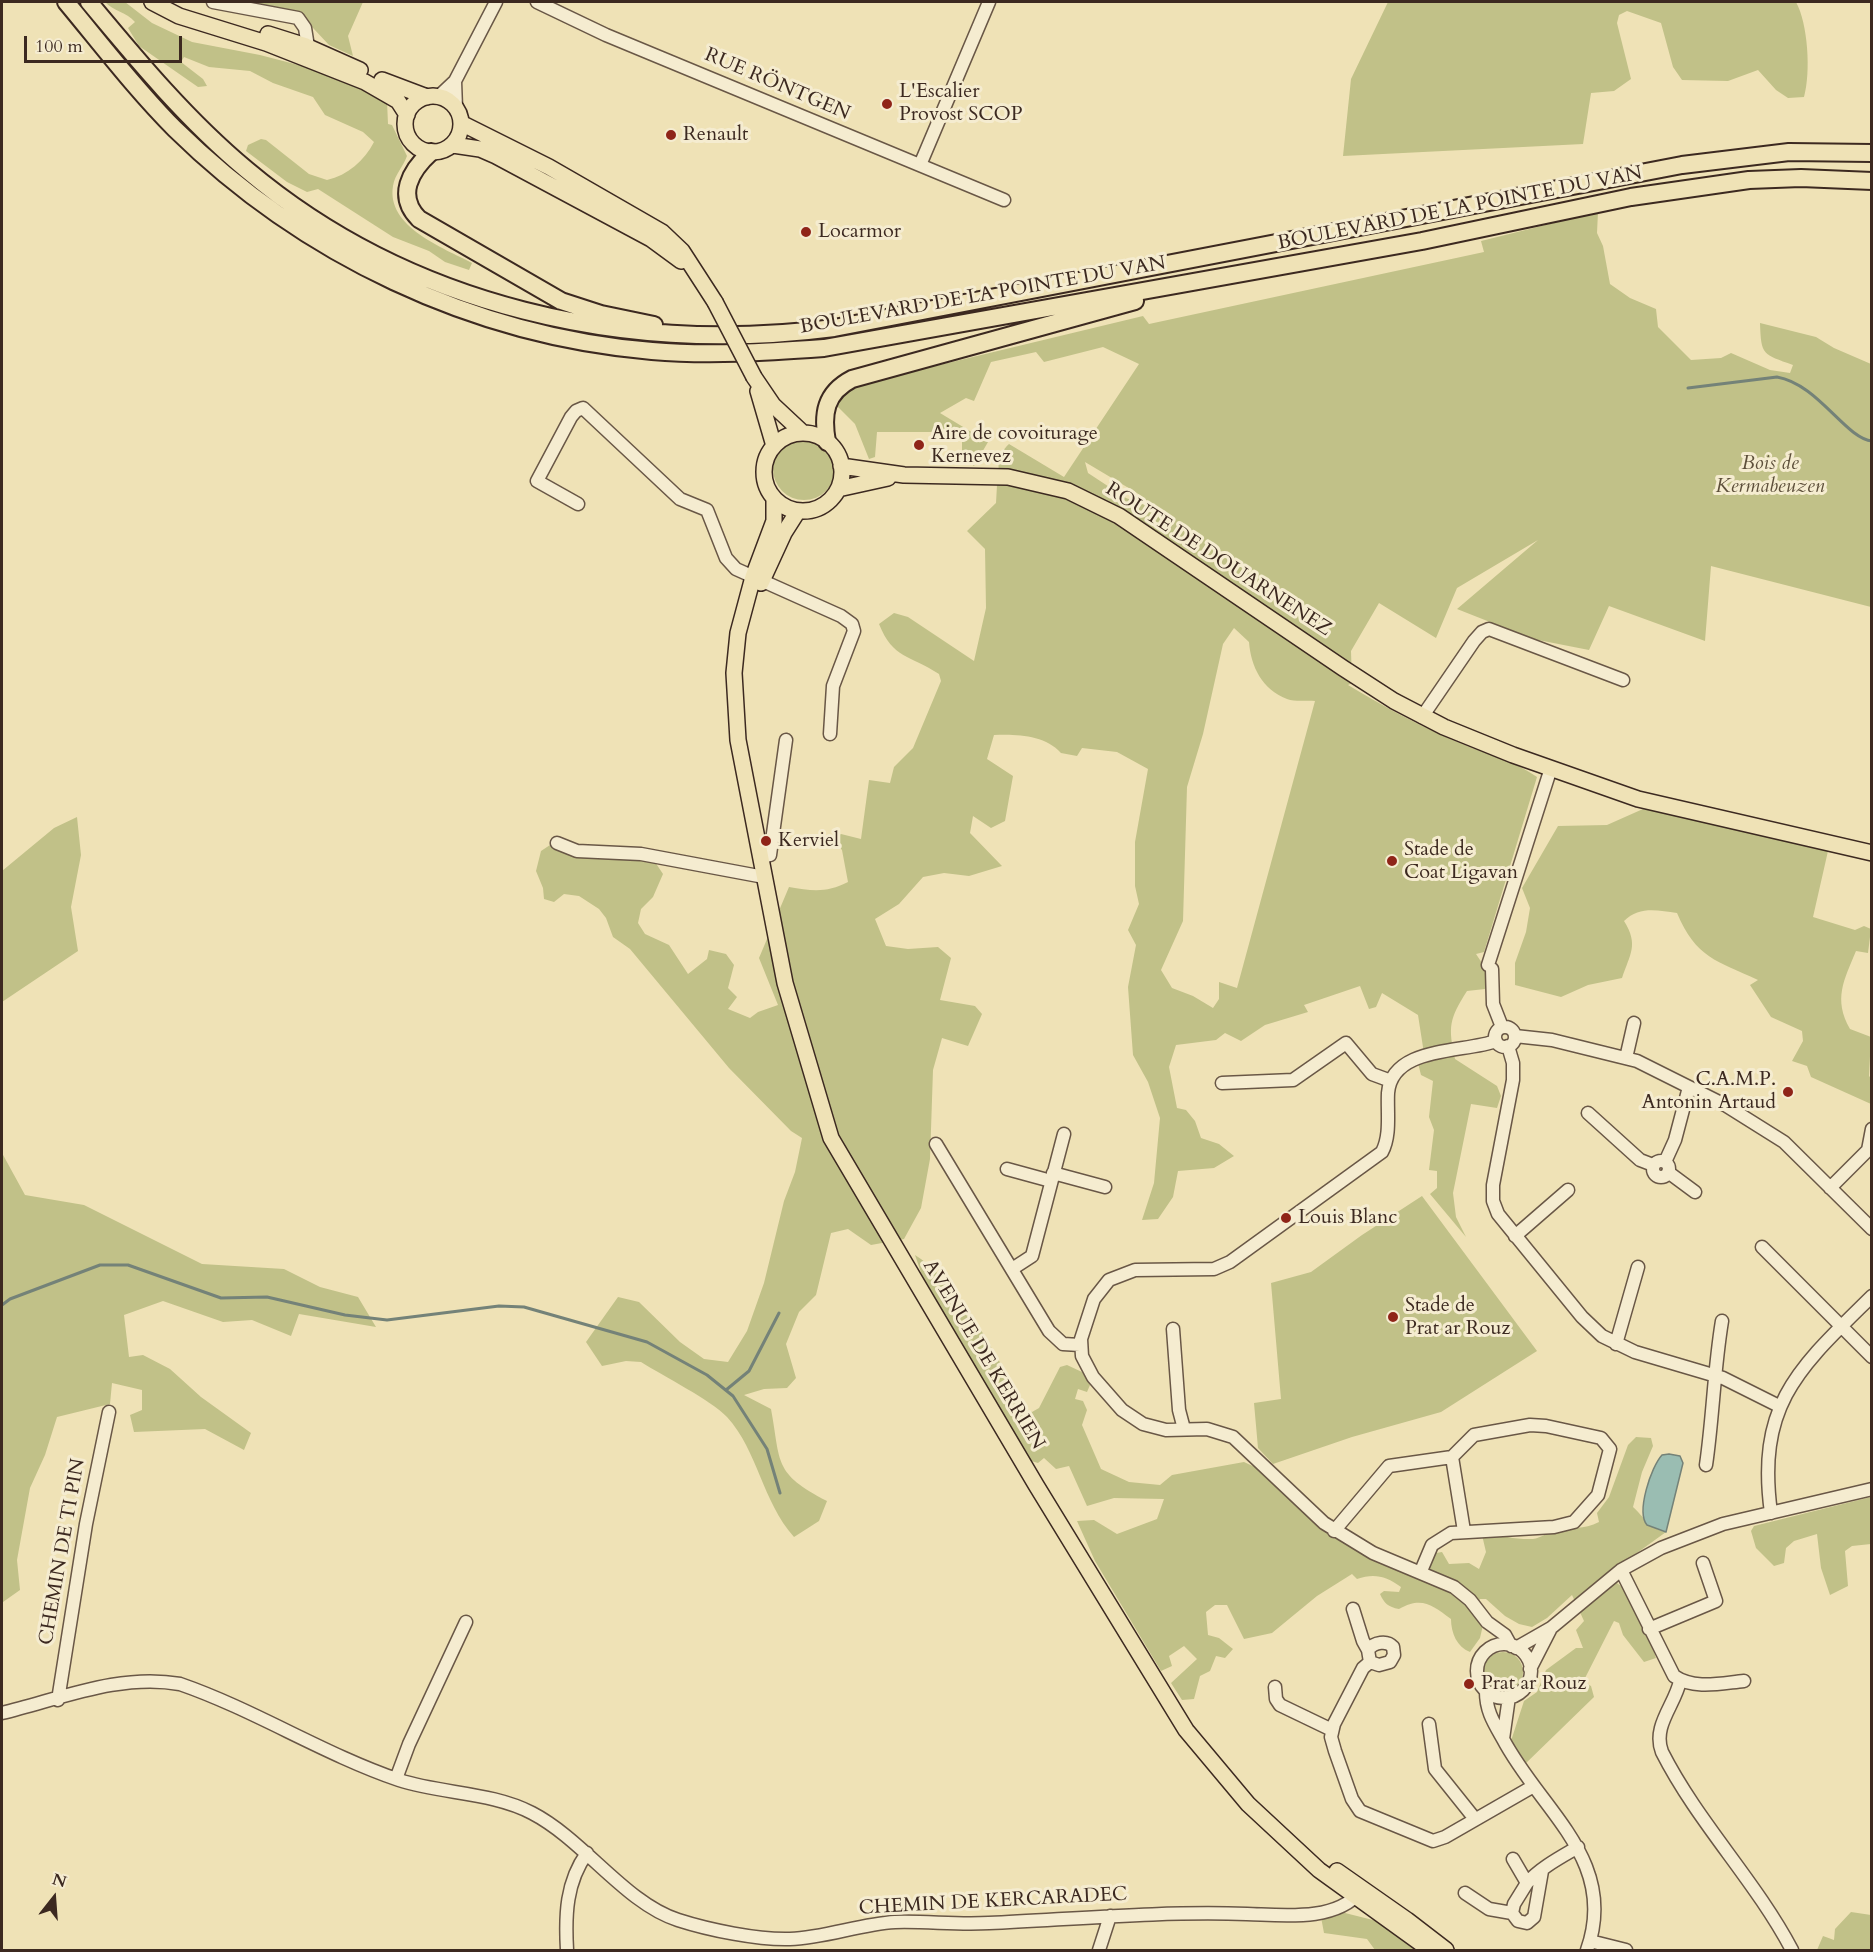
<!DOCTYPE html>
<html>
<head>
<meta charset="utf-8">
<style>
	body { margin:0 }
	#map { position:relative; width:1873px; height:1952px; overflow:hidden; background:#efe2b6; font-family:Cardo,serif }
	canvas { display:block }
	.frame { position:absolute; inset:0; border:3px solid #3c2920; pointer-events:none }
	.north { position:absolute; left:24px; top:1868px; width:60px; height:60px; -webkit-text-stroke:4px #f5ecd0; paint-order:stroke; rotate:17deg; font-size:16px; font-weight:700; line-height:24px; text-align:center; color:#3c2920 }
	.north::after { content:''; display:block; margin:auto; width:21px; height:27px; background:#3c2920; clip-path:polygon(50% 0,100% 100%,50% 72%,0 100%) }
	.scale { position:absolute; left:24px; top:36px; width:158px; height:27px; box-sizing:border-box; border:3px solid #3c2920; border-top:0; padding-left:8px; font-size:18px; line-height:21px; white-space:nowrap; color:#3c2920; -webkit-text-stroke:4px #f5ecd0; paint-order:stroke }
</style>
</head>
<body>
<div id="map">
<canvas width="1873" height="1952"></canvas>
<div class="frame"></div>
<div class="north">N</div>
<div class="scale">100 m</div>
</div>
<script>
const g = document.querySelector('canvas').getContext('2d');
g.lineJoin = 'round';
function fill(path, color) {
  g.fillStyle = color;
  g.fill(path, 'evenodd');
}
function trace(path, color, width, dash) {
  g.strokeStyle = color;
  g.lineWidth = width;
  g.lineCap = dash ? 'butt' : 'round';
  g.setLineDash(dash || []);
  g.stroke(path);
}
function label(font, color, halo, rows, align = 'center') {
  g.font = font + ' Cardo,serif';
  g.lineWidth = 6;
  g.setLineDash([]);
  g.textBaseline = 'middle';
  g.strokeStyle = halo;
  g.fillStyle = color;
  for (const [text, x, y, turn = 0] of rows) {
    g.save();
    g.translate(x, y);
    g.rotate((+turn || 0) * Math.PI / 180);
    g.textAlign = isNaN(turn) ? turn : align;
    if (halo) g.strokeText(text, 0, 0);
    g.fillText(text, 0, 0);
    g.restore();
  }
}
const green = new Path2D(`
	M105,2H125L152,23L192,42L260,55L333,74L387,101L388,124L392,125L407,156C403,167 395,174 393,186C386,227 444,248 472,263L469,270L445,262L429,251L393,237L318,189L307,192L287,182L246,151L248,145L261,139L266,140L309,174L327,180C348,175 364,161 374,142L363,132L325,115L313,97L273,83L250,71L209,67L184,57L181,62L203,79L207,86L198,87L139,46L128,28L135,22C127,12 113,11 105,2Z
	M236,2H363L348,36L353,56L329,45L298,12Z
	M1388,2H1796C1808,24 1811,72 1804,97L1788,98L1776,90L1758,70L1728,81L1682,80L1673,67L1661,23L1627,11L1619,15L1617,23L1631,79L1614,91L1591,93L1583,144L1343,156L1351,79Z
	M1598,212L1597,233L1603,246L1610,284L1630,298L1656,309L1658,327L1691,360L1721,358L1731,353L1770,370L1790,373L1793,365C1763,354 1761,356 1760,323L1816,337L1834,348L1871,364V607L1711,566L1705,641L1609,606L1589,650L1533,639L1457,609L1538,540L1457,588L1436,638L1379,603L1351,651L1352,683L1348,685C1386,708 1425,729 1467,746C1494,757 1512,760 1537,777L1484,952L1476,954L1486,969L1485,989L1467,991C1449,1019 1448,1027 1455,1059L1497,1086L1501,1096L1497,1108L1471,1104L1453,1193L1456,1217L1466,1237L1430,1194L1437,1188V1171L1429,1170L1434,1130L1429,1117L1433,1081L1421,1075L1418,1063L1425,1060L1418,1015L1382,993L1376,1007L1369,1009L1360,986L1304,1005L1308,1012L1265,1025L1241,1041L1225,1033L1216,1040L1176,1045L1169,1067L1177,1108L1186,1110L1195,1121L1201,1138L1219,1144L1234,1156L1214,1168L1178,1171L1173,1197L1158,1219L1142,1220L1154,1183L1160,1118L1148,1082L1133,1055L1128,987L1136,945L1128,930L1139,904L1135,886V842L1148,769L1117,752L1082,748L1077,756L1061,753C1045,735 1017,734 994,735L987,759L1013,776L1005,821L991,828L973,816L970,833L1002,866L969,876L944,873L923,877L899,904L875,919L886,946L908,949L938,947L951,958L940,1000L975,1006L982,1014L968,1046L942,1038L933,1070L930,1159L921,1208L904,1239L871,1245L848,1229L831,1233L816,1295L799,1312L786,1344L796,1378L787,1388L764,1389L744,1395L771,1409C781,1463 773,1473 827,1501L819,1521L794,1537C762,1501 758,1451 727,1417C711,1400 663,1376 641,1362L626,1361L602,1366L586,1342L618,1297L639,1302L680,1342L704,1359L728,1362L747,1331L764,1283L784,1201L795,1172L802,1138L791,1131L729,1068L630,949L613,937L606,918L599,909L579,896L564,894L554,902L544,899L543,888L536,871L541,851L550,845L568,854L655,862L663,874L653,897L641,909L638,923L645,934L669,945L688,974L707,959L709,950L726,954L734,965L728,988L737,997L728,1009L750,1018L758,1012L778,1005L759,958L789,887C812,891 827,893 848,882L842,850L832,839L841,834L861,839L869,780L890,783L894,767L913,748L941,681L939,674C910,655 893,659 879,624L894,613L908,617L974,661L986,608L985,549L967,531L996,503L997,485L1001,481C997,467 997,455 1009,444L1064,477L1139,364L1103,347L1044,362L1036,352L991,362L974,401L966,398L940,413L988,442L974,466L962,456V441L953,432H877L875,457L869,459L855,424L834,403L845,392L869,382L1143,316L1149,324L1484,252L1481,241ZM1085,462L1137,493L1158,510L1126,498L1088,473ZM1234,628L1249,642C1251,667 1262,689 1287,699C1295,702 1307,700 1315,701L1237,988L1219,982V999L1213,1008L1193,996L1172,988L1161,970L1183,921L1187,787L1203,734L1223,644Z
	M773 469a31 31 0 1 1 62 0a31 31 0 1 1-62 0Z
	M1643,809L1684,815L1828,851L1813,917L1855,930L1864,926L1871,929L1868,953L1856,951C1844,980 1833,999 1850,1029L1871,1037L1869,1076L1871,1078V1104L1811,1077L1807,1066L1792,1061L1803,1041L1802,1031L1771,1017L1750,985L1758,980C1717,961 1696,958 1677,913C1657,910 1639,906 1624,921C1639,945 1630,954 1622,978L1588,985L1561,997L1515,985V963L1526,932L1530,908L1522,888L1558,826L1607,825Z
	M77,817L81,855L71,907L78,951L2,1002V871L54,828Z
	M2,1153L25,1195L84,1205L202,1264L284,1269L320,1287L358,1297L376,1327L299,1314L291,1336L252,1320L223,1322L163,1301L124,1315L129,1357L143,1355L170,1369L201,1397L251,1433L244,1450L205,1429L134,1432L130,1415L142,1410V1390L112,1383L110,1404L57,1417L45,1455L30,1488L17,1560L20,1590L3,1602Z
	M1422,1196L1537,1351L1441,1412L1352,1437L1273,1464L1258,1448L1254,1403L1281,1399L1271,1283L1311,1272L1362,1235Z
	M915,1255C951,1278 980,1327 1001,1364C1014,1385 1005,1400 1032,1412L1039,1408L1060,1367L1067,1365L1082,1372L1090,1385L1087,1392L1078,1389L1075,1399L1083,1401L1087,1410L1082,1425L1101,1469L1129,1482L1160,1485L1172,1475L1244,1462L1257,1468L1306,1514L1425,1577L1430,1559L1436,1553L1442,1552L1449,1564L1469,1563L1479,1569L1486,1552L1482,1535C1500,1534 1515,1540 1533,1539C1541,1538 1546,1533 1554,1531C1570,1527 1584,1530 1599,1522L1597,1513L1609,1497L1628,1445L1636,1437L1651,1438L1653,1446L1642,1472L1633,1507C1645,1518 1648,1528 1666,1532L1623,1563L1613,1580C1618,1584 1624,1588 1628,1592C1633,1598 1656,1653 1656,1658L1644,1662L1623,1635L1619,1623L1614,1621L1583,1682L1591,1686L1594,1697L1523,1766L1510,1744L1524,1701L1537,1692L1546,1670L1576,1648H1583L1576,1630L1584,1621L1572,1595L1547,1618L1532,1627L1519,1624L1505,1616L1486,1599H1480L1474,1611L1483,1625L1480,1638L1470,1652C1457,1647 1451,1633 1451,1619C1432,1605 1422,1596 1399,1609C1388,1607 1384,1603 1380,1594L1384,1591L1399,1592L1401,1587C1386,1576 1374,1573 1357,1579L1352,1574L1317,1596L1272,1633L1244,1639L1227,1605H1215L1206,1612L1208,1635L1219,1638L1233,1649L1225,1658L1216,1656L1210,1671L1200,1676L1194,1699L1182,1700L1171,1683L1197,1659L1184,1646L1169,1656L1172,1666L1161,1671L1095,1561L1077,1521L1094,1520L1117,1534L1157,1519L1164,1499L1114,1498L1087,1506L1069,1466L1056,1469L1044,1458L1038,1463L1028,1460L930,1299Z
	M1871,1497V1544L1852,1546L1845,1551L1848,1586L1830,1595L1821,1568L1817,1534L1794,1541L1786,1548L1784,1563L1774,1566L1756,1548L1751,1531L1754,1526Z
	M1483 1672a20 20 0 1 1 40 0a20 20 0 1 1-40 0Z
	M1851,1912L1871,1915V1950H1817L1823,1936L1834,1940L1835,1929Z
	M1345,1913L1385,1923L1423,1950H1375L1367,1939L1324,1933L1321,1917Z`);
const water = new Path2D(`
	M1669,1454L1680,1456L1683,1463L1666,1532L1647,1525C1636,1512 1651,1467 1662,1455Z`);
const stream = new Path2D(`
	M1688,388L1777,377C1818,384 1846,439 1872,441
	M2,1305L10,1299L100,1265H128L221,1298L267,1297L345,1315L387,1320L499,1306L524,1307L647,1342L707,1375L733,1396L767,1449L780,1493
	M726,1390L749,1371L779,1313`);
const minor = new Path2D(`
	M213,2L298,18L305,28L309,53
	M537,2L606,35L1004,200
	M455,81L456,108
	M438,97L455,81L496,2
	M920,165L989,2
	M578,504L537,481L571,417L576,411L583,408L680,499L707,510L726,558L736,569L841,616L852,624L854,631L833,686L830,734
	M1422,717L1474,641L1482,632L1489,629L1623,680
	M557,843L577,851L641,854L764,877
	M760,857L770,855L786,740
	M1488,965L1551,768
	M1492,969L1493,1004L1502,1027
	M1495 1037a10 10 0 1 1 20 0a10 10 0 1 1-20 0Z
	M1515,1036L1552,1040L1637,1061L1725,1105L1784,1142L1872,1229
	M1496,1041C1463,1053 1392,1046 1388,1093C1387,1113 1391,1135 1382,1152L1230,1262L1214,1269L1135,1270L1109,1280L1094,1299L1081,1339L1082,1356L1093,1377L1122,1410L1143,1424L1166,1430L1207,1429L1233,1437L1324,1523L1373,1553L1454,1587L1470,1600L1487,1622L1505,1635L1511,1646
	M1508,1046L1513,1063V1080L1493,1185V1201L1498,1214L1582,1317L1602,1336L1635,1352L1723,1378L1779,1406
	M1626,1058L1634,1023
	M1222,1083L1293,1080L1346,1043L1372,1074L1391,1081
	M1588,1113L1640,1160L1653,1165
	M936,1144L1049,1331L1063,1344L1080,1345
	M1653 1169a8 8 0 1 1 16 0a8 8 0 1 1-16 0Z
	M1665,1162L1675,1140L1689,1087
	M1007,1169L1051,1181
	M1668,1172L1695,1192
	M1053,1173L1105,1187
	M1830,1188L1868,1150L1872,1129
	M1515,1236L1568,1190
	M1762,1247L1872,1357
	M1012,1269L1032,1256L1064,1134
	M1173,1329L1179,1410L1184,1429
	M1616,1344L1638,1267
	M1706,1465C1713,1417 1714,1369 1722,1321
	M1771,1513C1756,1403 1800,1367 1872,1296
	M1334,1531L1389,1466L1452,1457
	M1621,1570L1674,1676C1694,1690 1722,1683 1744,1681
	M1421,1571L1432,1545L1451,1533L1554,1527L1574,1522L1598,1495L1610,1449L1601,1438L1546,1426L1530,1425L1474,1435L1452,1457L1464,1531
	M1353,1609L1363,1641L1368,1650
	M1649,1629L1716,1601L1703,1563
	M1477 1671a27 27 0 1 1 54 0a27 27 0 1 1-54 0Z
	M1516,1648L1551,1628L1621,1570L1661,1548L1723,1524L1872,1489
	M1370,1662L1379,1665L1390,1662L1394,1655L1393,1647C1387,1640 1374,1642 1368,1650L1370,1662L1363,1668L1334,1724L1331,1737L1335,1751L1352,1799L1360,1811L1433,1841L1445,1837L1532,1787
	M1530,1669L1550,1630
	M1680,1681C1675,1705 1652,1726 1662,1752C1698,1823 1755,1880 1792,1950
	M1275,1687L1276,1699L1280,1705L1332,1730
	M1486,1692C1486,1711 1494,1723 1503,1739C1540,1810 1619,1860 1587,1950
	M58,1700L86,1524L109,1412
	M2,1713C60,1699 120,1673 180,1684C255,1710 323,1754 399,1780C442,1794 492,1792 532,1813C584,1840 625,1903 678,1920C709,1930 758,1940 790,1939C825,1938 860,1924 895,1922C927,1921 958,1925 989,1923C1075,1919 1161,1911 1247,1914C1282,1915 1335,1922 1360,1892
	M1429,1724L1435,1769L1475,1819
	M1503,1739L1509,1697
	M396,1779L409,1744L466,1622
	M1513,1859L1527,1883
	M1542,1871L1534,1917L1527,1923L1518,1921L1512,1913L1514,1904L1527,1883C1540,1868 1561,1857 1578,1847
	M1465,1893L1489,1909L1512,1913
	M1590,1941L1626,1950
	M567,1950C565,1915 566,1882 587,1853
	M1099,1950L1110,1916`);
const major = new Path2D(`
	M152,2L179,16L266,43L365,82L398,101L407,115
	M268,34L306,46L360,70
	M382,80L427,97
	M405 124a28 28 0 1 1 56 0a28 28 0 1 1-56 0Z
	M461,123L549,167L662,232L682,251L715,302
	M453,145L480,149L496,156L651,239L681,261
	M754,377L773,405L803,433
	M758,391L774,446
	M764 472a39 39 0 1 1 78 0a39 39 0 1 1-78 0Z
	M841,466L904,475L1008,477L1068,491L1119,516L1343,668L1394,701L1444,727L1513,755L1638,799L1872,853
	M838,489L888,478
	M774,499V521L753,577L738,633L734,673L738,740L785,983L831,1138L1036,1485L1186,1730L1248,1804L1319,1870L1430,1950
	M761,583L784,533L798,511
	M1337,1871L1407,1920L1446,1950`);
const highway = new Path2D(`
	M66,2C101,44 136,90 175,129C303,255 473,336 652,351C709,356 767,352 824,348L1422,241L1631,197L1749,180L1801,178L1872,181
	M89,2C138,61 188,121 247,170C410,307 626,355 834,328L1682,165L1789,152L1872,153
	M431,152C410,171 396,196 419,219L561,301L601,314L654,325
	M827,442C822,414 825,393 852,379L1135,301`);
const majorBridge = new Path2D(`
	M715,302L754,377`);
const markers = [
	[887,104,6,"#8f2418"],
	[671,135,6,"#8f2418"],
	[806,232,6,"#8f2418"],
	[919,445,6,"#8f2418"],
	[766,841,6,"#8f2418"],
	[1392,861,6,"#8f2418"],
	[1788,1092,6,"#8f2418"],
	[1286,1218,6,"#8f2418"],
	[1393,1317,6,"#8f2418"],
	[1469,1684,6,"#8f2418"]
];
const streetNames = [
	["RUE RÖNTGEN",777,85,23],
	["BOULEVARD DE LA POINTE DU VAN",1460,209,-11],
	["BOULEVARD DE LA POINTE DU VAN",983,296,-10],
	["ROUTE DE DOUARNENEZ",1218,560,33],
	["AVENUE DE KERRIEN",983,1355,59],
	["CHEMIN DE TI PIN",63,1552,-80],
	["CHEMIN DE KERCARADEC",993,1902,-3]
];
const poiNames = [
	["L'Escalier",899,92],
	["Provost SCOP",899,115],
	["Renault",683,135],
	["Locarmor",818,232],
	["Aire de covoiturage",931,434],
	["Kernevez",931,457],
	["Kerviel",778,841],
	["Stade de",1404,850],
	["Coat Ligavan",1404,873],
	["C.A.M.P.",1776,1080,"right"],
	["Antonin Artaud",1776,1103,"right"],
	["Louis Blanc",1298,1218],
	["Stade de",1405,1306],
	["Prat ar Rouz",1405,1329],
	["Prat ar Rouz",1481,1684]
];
const parkNames = [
	["Bois de",1770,464],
	["Kermabeuzen",1770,487]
];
fill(green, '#c1c188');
fill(water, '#9abdb2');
trace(water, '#748278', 1.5);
trace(stream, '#748278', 3);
trace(minor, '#695746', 15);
trace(major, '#3c2920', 18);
trace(highway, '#3c2920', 20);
trace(minor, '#f5ecd0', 12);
trace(major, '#efe2b6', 15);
trace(highway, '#efe2b6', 16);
trace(majorBridge, '#3c2920', 18, []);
trace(majorBridge, '#efe2b6', 15);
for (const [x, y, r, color] of markers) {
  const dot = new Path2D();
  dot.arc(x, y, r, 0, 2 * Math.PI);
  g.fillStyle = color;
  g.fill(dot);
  trace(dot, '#f5ecd0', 2);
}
label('20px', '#3c2920', '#f5ecd0', streetNames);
label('20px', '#3c2920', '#f5ecd0', poiNames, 'left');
label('italic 20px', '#5d4f3a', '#f5ecd0', parkNames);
</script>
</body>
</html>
